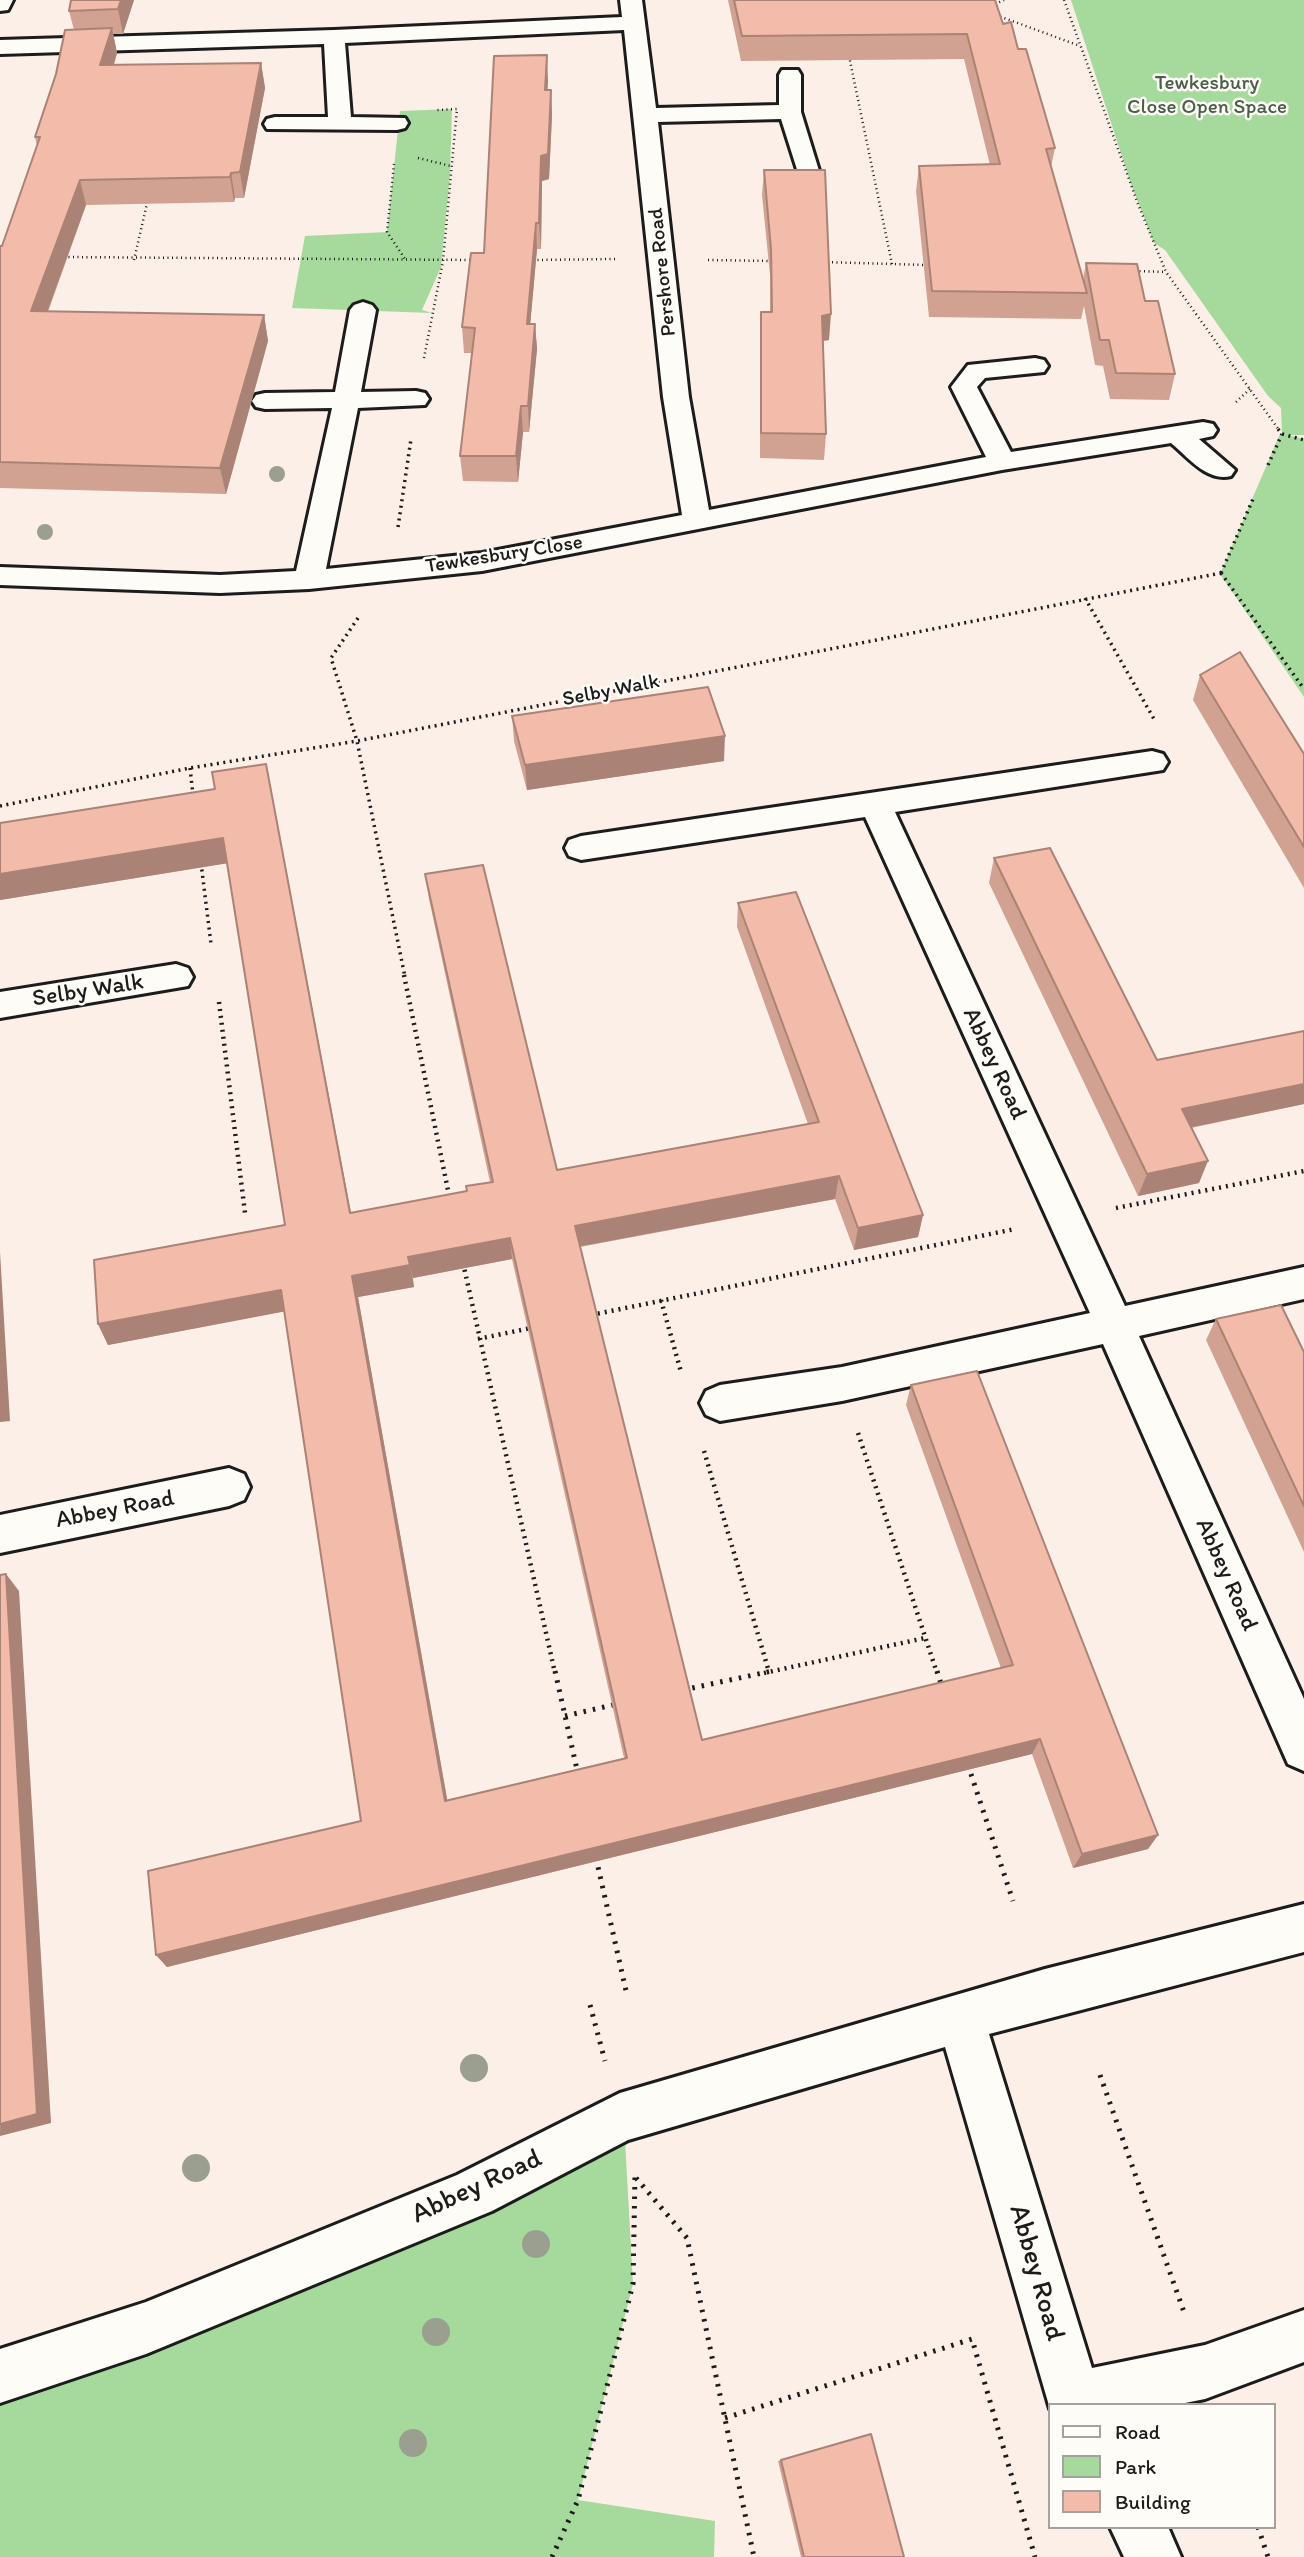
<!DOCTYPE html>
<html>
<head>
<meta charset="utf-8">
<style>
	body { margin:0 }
	#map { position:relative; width:1304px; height:2557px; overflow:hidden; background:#fbefe7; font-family:Itim,sans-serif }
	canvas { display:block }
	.legend { position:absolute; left:1048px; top:2403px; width:228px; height:126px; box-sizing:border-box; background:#fdfcf7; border:2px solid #a3a29f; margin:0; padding:9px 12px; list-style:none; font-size:21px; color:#1c1c1c }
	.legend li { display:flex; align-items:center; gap:14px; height:35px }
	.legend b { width:35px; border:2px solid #a3a29f }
</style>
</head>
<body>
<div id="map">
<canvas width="1304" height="2557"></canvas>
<ul class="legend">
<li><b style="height:9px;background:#fdfcf7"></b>Road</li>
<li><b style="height:19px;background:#a6da9c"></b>Park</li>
<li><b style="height:19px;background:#f3bba9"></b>Building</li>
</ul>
</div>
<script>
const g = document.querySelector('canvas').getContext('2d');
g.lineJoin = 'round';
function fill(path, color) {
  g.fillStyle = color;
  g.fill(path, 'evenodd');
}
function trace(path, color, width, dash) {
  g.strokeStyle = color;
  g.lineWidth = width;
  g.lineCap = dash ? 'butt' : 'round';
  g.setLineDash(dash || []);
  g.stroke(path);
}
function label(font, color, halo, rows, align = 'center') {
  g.font = font + ' Itim,sans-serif';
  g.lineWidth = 5;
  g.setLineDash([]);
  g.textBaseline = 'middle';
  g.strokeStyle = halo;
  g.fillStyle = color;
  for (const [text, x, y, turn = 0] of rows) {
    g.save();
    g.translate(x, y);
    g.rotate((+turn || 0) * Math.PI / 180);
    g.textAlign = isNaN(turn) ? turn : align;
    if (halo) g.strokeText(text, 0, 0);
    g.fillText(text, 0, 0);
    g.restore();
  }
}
const green = new Path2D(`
	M1071,0H1304V435H1287L1304,439V697L1220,574L1280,434H1282L1281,408L1268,396L1165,250L1154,243L1131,184Z
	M452,109L450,175L441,267L422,310L432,313L292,308L305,236L387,232L400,111Z
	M625,2140L633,2284L578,2500L715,2521L714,2557H0V2375Z`);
const pathFar3 = new Path2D(`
	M1064,0L1138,204L1166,272L1279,430
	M991,6L1004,0
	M996,15L1080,46
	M849,56L892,264
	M418,158L451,166
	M394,164L387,232L405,259
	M64,257L475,260
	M134,260L148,199
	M533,260L615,259
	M708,260L772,261
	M823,262L926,265
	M1135,271L1166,272
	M424,358L443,261L457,109L437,110
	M1236,402L1251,388`);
const pathFar2 = new Path2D(`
	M1278,429L1282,434L1304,440
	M1268,465L1282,434
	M398,527L411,439
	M1221,573L1253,499
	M1221,573L1304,689
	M1085,598L1154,719
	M358,618L331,658L357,741L405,977
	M190,768L193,795
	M0,806L190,768L357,741L1221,573
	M201,863L211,944`);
const pathFar1 = new Path2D(`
	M404,975L450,1200
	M219,1002L245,1213
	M1116,1208L1304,1171
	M463,1263L555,1673
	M661,1300L681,1372
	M591,1315L1015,1229
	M478,1339L531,1328
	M858,1433L937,1673
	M704,1451L769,1672
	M764,1673L925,1638`);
const path = new Path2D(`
	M555,1671L578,1774
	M937,1671L942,1687
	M683,1690L772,1671
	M565,1716L617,1704
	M968,1765L1013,1901
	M596,1858L627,1995
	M590,2005L605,2061
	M1100,2075L1185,2315
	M636,2178L687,2238L754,2557
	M725,2418L972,2339L1035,2557
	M1258,2527L1268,2557
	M552,2557L578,2500L633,2284L635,2175`);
const minor = new Path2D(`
	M0,0H13L8,10L0,11Z
	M620,0H642L656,108L779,105V75L782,70H798L801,75V112L820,174L816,179H800L781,119L658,122L689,397L709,510L986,457L951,387L968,365L1035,358L1044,360L1048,366L1044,372L985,378L977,387L1011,452L1203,422L1213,424L1217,430L1213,436L1199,439L1235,470L1231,476C1207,482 1188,457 1171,443L1002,470L482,571L309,589L220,593L0,585V567L220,575L296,571L332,408L265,409L256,407L252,401L256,395L265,393L335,392L350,310L354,305L363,302L372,305L376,310L361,392L416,391L425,393L429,399L425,405L358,408L326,569L482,553L682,515L663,397L624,30L345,43L351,117L405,118L408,123L405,128L397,130L267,129L264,124L267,119L275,117H328L324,44L0,54V40L334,30L622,17Z
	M1152,751L1163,754L1168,762L1163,770L895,812L1125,1306L1304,1267V1299L1139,1336L1304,1699V1771L1288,1764L1103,1344L842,1401L720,1421L706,1415L700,1403L706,1391L720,1385L842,1367L1090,1313L865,817L581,860L569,856L565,848L569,840L581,836Z
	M176,964L188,968L193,977L188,986L0,1018V992Z
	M229,1468L244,1474L250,1487L244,1500L229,1506L0,1553V1515Z
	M1304,1904V1952L989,2034L1092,2368L1205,2345L1304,2310V2362L1205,2399L1175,2405H1050V2409L945,2047L628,2140L492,2211L146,2354L0,2403V2349L146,2302L457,2175L620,2093L1045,1969Z
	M1110,2527H1168L1181,2557H1124Z`);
const trees = [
	[277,474,8],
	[45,532,8],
	[474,2068,14],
	[196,2168,14],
	[536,2244,14],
	[436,2332,14],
	[413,2443,14]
];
const wall = new Path2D(`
	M71,0H134L123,34H113L117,53L114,65L261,63L265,88L244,198H235L234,202L86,205L48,312L264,315L268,341L226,494L0,488V246H2L37,146L35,137L74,30L69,11Z
	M728,0H995L1003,24L1018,49L1055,148L1051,167L1083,279L1086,263L1145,301L1175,374L1169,400L1110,399L1103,366L1095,365L1084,306L1081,319L929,317L916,191L919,166L990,165L964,59L741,61Z
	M548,80L547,90H551L552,115L549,179L542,181L541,249H537L530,324H535L537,349L529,432H523L518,482L463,481L460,456L472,353H464L462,327Z
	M764,170L829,340L823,341L826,434L824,460L760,458V337L761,312H770V275L762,195Z
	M1200,675L1304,754V888L1193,700Z
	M512,716L724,761L527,790L514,741Z
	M266,764L351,1213L467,1191L490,1182L429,899L425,874L557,1170L808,1124L737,927L738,903L923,1215L918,1237L854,1250L835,1199L580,1247L702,1740L1001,1668L906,1405L911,1385L1158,1835L1148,1849L1073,1868L1032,1754L167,1967L156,1955L361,1821L284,1311L108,1345L98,1324L285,1225L227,863L0,900V823L215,789ZM512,1259L624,1758L447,1800L358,1297L414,1287L413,1278Z
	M994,858L1157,1060L1304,1031V1104L1191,1128L1199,1183L1138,1196L989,883Z
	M1216,1319L1304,1352V1552L1206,1340Z
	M865,2435L904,2557H801L778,2461Z`);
const shadedWall = new Path2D(`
	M121,0H134L123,34L118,9Z
	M112,28L117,53L106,90L100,65Z
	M547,55L548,80L546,115L545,90Z
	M261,63L265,88L244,198L240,172Z
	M551,90L552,115L549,179L542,181L541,249L539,223L541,156Z
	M231,173L235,198L234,202L230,177Z
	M80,180L86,205L38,337L31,311Z
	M536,223L537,249L528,349L527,324Z
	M831,314L829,340L820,341L822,316Z
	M264,315L268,341L226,494L220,468Z
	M535,324L537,349L529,432L528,406Z
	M521,406L523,432L518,482L516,456Z
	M725,736L724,761L527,790L525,765Z
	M266,764L271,789L355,1235L350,1213Z
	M223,838L229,863L0,900V874Z
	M1304,1084V1104L1173,1131L1182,1109Z
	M1208,1161L1199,1183L1138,1196L1147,1174Z
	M839,1176L835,1199L576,1247L575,1226Z
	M923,1215L918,1237L854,1250L858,1228Z
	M510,1238L512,1259L413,1278L408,1257Z
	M0,1252L10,1421L0,1422Z
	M410,1265L414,1287L358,1297L450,1815L445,1801L352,1276Z
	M281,1290L287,1311L108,1345L98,1324Z
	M6,1574L19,1591L51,2123L0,2136Z
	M1040,1739L1032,1754L167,1967L156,1955Z
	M1158,1835L1148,1849L1073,1868L1082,1854Z`);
const building = new Path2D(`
	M71,0H121L118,9L69,11Z
	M734,0H995L1003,24L1011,22L1018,49H1026L1055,148L1046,149L1087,293L932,291L919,166L1000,164L967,34L742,36Z
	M112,28L100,65L261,63L240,172L231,173L230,177L80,180L31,311L264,315L220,468L0,462V246H2L40,137H35L56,74L65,30Z
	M547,55L545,90H551L548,154L541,156L539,223H536L527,324H535L528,406H521L516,456H460L475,328L462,327L471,253H484L494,56Z
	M764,170H825L831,314L822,316L826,434L761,433V312H772L771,249Z
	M1086,263L1137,264L1145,301H1158L1175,374L1116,373L1109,340H1100Z
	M1240,652L1304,754V847L1200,675Z
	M708,687L725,736L525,765L512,716Z
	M266,764L350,1213L467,1191L466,1186L493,1182L425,874L483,865L557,1170L819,1122L738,903L796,892L923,1215L858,1228L839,1176L575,1226L702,1740L1013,1665L911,1385L977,1371L1158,1835L1082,1854L1040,1739L156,1955L148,1871L361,1821L281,1290L98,1324L94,1260L285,1225L223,838L0,874V823L215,789L212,772ZM510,1238L627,1758L445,1801L352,1276L410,1265L408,1257Z
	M1050,848L1157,1060L1304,1031V1084L1182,1109L1208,1161L1147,1174L994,858Z
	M1281,1305L1304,1352V1506L1216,1319Z
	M6,1574L37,2114L0,2124V1575Z
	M871,2434L904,2557H804L781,2460Z`);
const farParknames = [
	["Tewkesbury",1207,84],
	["Close Open Space",1207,108]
];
const farStreetnames = [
	["Pershore Road",663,272,-96],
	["Tewkesbury Close",504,555,-9],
	["Selby Walk",611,691,-11]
];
const streetNames = [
	["Selby Walk",88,991,-9],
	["Abbey Road",994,1064,65],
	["Abbey Road",115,1510,-11],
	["Abbey Road",1226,1575,66]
];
const nearStreetnames = [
	["Abbey Road",477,2187,-25],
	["Abbey Road",1036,2273,74]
];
fill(green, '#a6da9c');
trace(minor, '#1c1c1c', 6);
trace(pathFar3, '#1c1c1c', 2.5, [1, 3.5]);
trace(pathFar2, '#1c1c1c', 3.5, [2, 4.5]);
trace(pathFar1, '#1c1c1c', 4.5, [2, 5]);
trace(path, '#1c1c1c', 5, [2.5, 7]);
fill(minor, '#fdfcf7');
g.fillStyle = '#9b9f90';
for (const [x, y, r] of trees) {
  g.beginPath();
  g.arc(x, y, r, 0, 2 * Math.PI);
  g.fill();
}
fill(wall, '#d1a191');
fill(shadedWall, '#aa8376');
fill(building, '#f3bba9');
trace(building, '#aa8376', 2);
label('21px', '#4c5e49', '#fdfcf7', farParknames);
label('21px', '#1c1c1c', '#fdfcf7', farStreetnames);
label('24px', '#1c1c1c', '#fdfcf7', streetNames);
label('28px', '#1c1c1c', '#fdfcf7', nearStreetnames);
</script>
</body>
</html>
